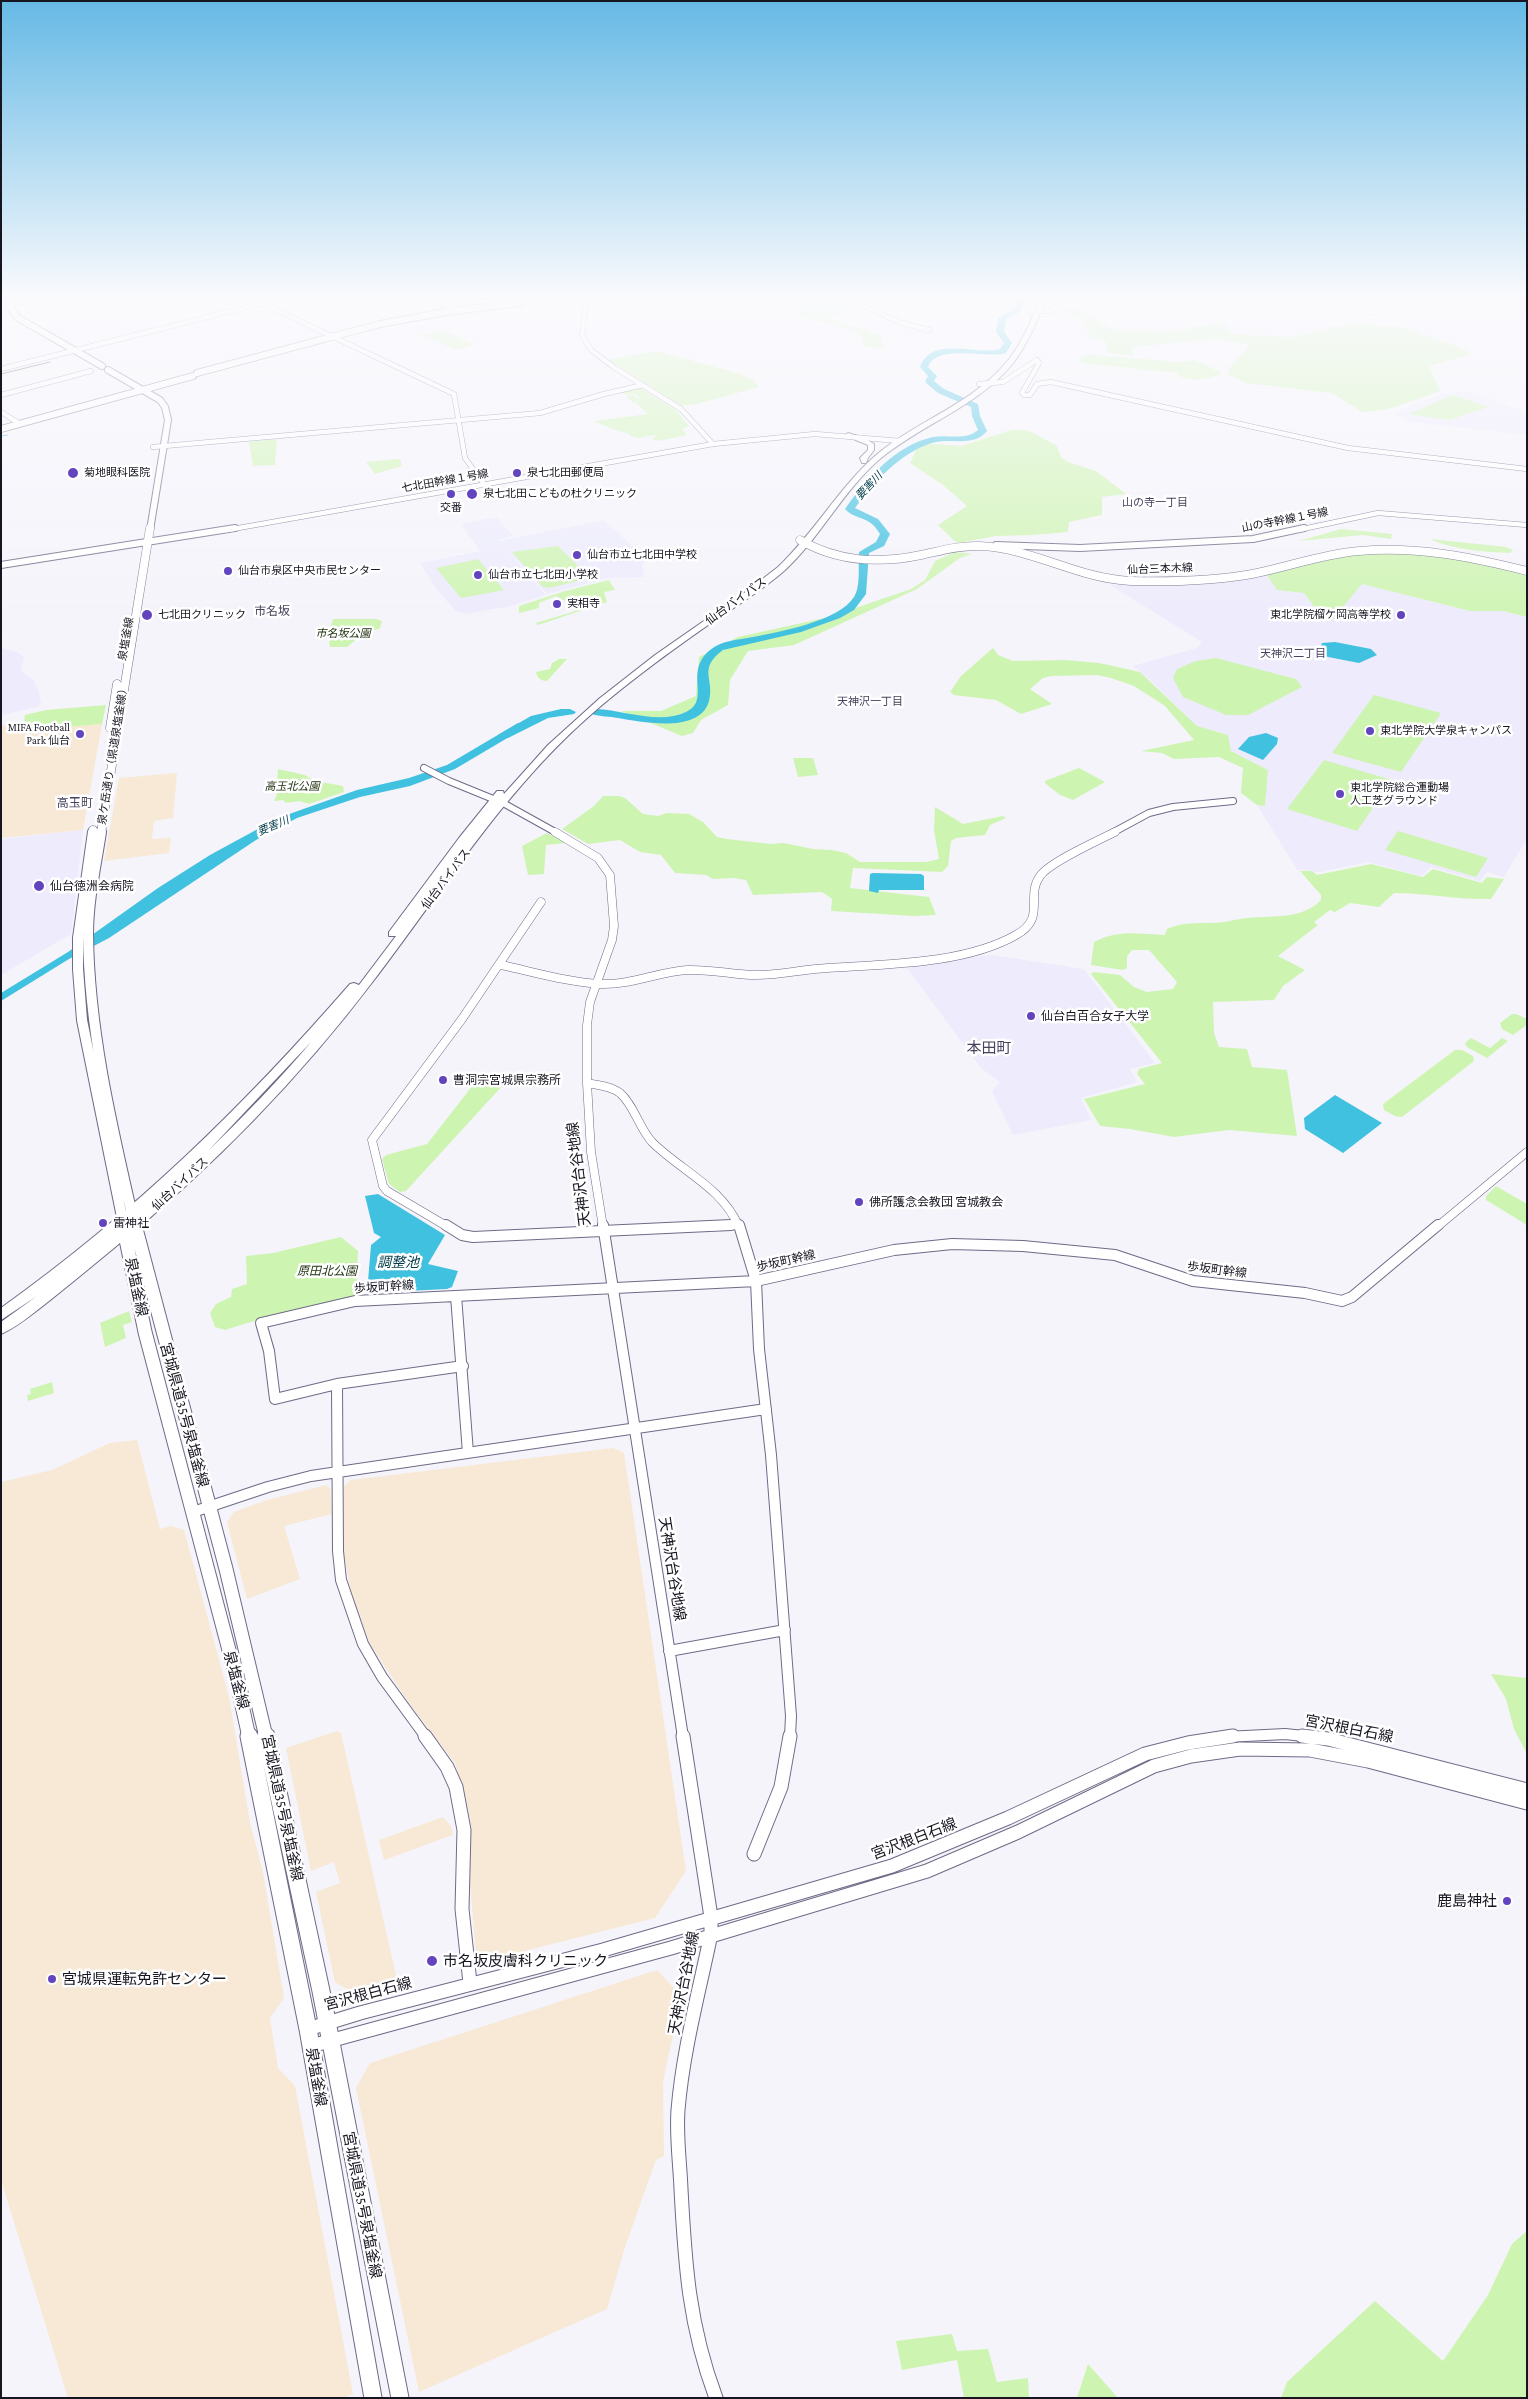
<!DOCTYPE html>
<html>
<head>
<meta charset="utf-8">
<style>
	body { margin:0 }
	#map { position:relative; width:1528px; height:2399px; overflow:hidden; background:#f5f4fb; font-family:"Crimson Pro",serif }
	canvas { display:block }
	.frame { position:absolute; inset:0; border:2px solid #171520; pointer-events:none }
</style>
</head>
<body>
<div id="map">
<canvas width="1528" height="2399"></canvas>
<div class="frame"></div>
</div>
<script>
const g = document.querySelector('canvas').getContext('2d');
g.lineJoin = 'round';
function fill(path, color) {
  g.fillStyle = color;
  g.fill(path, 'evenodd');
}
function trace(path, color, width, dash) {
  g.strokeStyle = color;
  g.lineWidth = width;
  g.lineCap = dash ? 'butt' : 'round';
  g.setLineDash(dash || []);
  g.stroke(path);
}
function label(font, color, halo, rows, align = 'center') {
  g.font = font + ' "Crimson Pro","Noto Sans JP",serif';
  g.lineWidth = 5;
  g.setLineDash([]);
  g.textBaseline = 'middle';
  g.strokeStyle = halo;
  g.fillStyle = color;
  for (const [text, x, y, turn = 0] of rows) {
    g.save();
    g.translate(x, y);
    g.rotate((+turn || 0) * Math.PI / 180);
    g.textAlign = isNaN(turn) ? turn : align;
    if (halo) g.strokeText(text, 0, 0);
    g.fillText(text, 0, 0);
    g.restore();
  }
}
const commercial = new Path2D(`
	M21,724L20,731L102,724L83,830L1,838V726Z
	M177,773L173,818L154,821L152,839L171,838L169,853L104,861L119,778Z
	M137,1440L160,1529L171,1526L184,1530L229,1697L250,1823L263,1872L284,1998L270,2018L278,2068L295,2086L353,2394L344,2398H68L1,2180V1482L52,1470L110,1443Z
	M613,1448L624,1453L686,1871L655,1918L485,1961L476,1955L470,1883L469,1812L455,1763L408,1702L370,1644L351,1593L344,1553V1486L351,1480Z
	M326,1485L330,1488L332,1514L284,1526L300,1579L247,1599L227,1522L234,1512L267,1500Z
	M337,1731L341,1733L398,1984L355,1994L335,1982L316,1892L340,1883L334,1862L311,1871L286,1748Z
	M443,1817L451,1826L453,1835L384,1860L379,1840Z
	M657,1970L681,1996L663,2082L664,2156L656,2160L625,2247L607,2309L419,2392L356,2088L370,2063Z`);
const built = new Path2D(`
	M845,295H913L888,297L889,303H867Z
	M1468,391L1527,412V435L1410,422L1394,413L1444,393Z
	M497,517L513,536L498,540L546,595L507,607L464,614L455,610L437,590L420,563L480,551L461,524Z
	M604,520L648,560L642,564L644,577L608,578L547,594L499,541Z
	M1266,574L1277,590L1304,593L1319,613L1362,584L1470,611H1503L1527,617V838L1504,877L1487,872L1480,881L1431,867L1421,876L1368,862L1320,872L1297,869L1257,805L1265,806L1267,770L1231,751L1228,735L1197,726L1148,678L1133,666L1197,648L1202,642L1110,585L1234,580Z
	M1,648L17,652L24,657L21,671L34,681L39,692L41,704L37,707L1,715Z
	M83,830L71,934L1,975V839Z
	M992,955L1084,969L1155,1063L1130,1069L1137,1082L1081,1098L1091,1120L1013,1135L992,1091L1000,1082L981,1068L904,964Z`);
const green = new Path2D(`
	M820,296L860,305L830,318L881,336V344L886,348L866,347L859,333L854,330L801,317L791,310L793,306L816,299L813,297Z
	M1067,307H1079L1113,330L1169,331L1224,323L1232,334L1292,337L1352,322L1423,330L1415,332L1453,344L1472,354L1429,366L1440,391L1389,409L1362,412L1332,393L1245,383L1227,374L1232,365L1248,347V344L1214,339L1132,347L1133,356L1107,353L1106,341L1092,338L1078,318L1065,311Z
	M440,331H445L476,345L456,350L423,335Z
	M657,351L741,374L753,380L759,387L697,404L682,406L608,360Z
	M1093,355L1181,362L1194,360L1219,371L1222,375L1195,380L1178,376V373L1081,363V357Z
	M639,387L676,410L689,426L682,429L687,435L659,441L652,439L656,436L654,435L639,438L630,436V434L612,429L594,421L648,414L636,403L640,400L634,403L626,396L634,395L641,400L636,394L623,395L622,392Z
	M1453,395L1489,407L1449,420L1409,414Z
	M1012,430H1026L1036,434L1057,446L1061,457L1068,462L1096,471L1126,494L1102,497V515L1069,522L1068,532L1032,535L996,536L957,543L938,525L967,506L943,485L910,463L918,446L934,444L961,446Z
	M277,439L275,465L253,466L249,442Z
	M397,459H400L402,466L375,474L366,462Z
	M1341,529L1392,534L1391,539L1363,535L1299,541Z
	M1430,539L1506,547L1513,550L1510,553C1484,552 1454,550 1430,539Z
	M558,546L590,578L549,588L543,587L512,552Z
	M955,552L972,554L960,558L917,589L794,645L748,651L730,680L728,705L701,720L693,733L682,736L621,711H661L696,696L699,657L738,637L829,617L911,589L925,580L935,561Z
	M1416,552L1470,560L1527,573V617L1503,611H1470L1362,584L1332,620L1319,613L1304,593L1277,590L1266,574L1342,555Z
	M478,559L504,590L461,598L436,568Z
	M609,580L615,590L604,592L607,602L538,625L536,623L576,611L569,607L571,604L556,596L539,603V608L519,613V606L565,591Z
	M333,619H376L382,621L380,628L375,630L369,629L347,647H330L328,634Z
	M993,648L998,655L1013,661L1065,660L1099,663L1140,672L1197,726L1228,735L1231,751L1268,770L1265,806L1257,805L1241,793L1243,768L1219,757L1174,759L1162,753L1141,751L1194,740L1165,706L1134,686L1111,678L1097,675L1052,676L1043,678L1030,689L1052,704L1021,714L996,700L954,695L950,692L961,676Z
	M1216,658L1296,679L1302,687L1248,715H1226L1183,697L1173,678L1177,669L1196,661Z
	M559,659H567L547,681C541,681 537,678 536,672L550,669L552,663Z
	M1374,695L1441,713L1401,772L1332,753Z
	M106,705L102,724L23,731L25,715L46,710Z
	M793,758H813L818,775L798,777Z
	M1324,760L1392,780L1357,831L1287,809Z
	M1079,768L1105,782L1073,800L1060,795L1045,783V781Z
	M278,769L305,775L315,781L343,786L344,792L309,804L299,801L286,803L283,800L274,801L277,794Z
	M603,796H619L625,798L643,814L658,816L667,813L689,814L703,822L717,837L727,839L771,844L784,843L813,849L832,850L846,853L860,862H926L939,859L934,830L935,807L963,824L1003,816L1006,818L990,825L985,835L956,838L951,841L948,866L942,872L853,868L850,888L929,897L936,915L914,916L831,911L832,899L822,892L753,895L746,880L734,878L713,879L706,875L675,873L661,855L640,852L620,840L588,844L562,829L594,806Z
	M1398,831L1488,858L1476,877L1385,850Z
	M547,833L566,843L546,845L544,874L528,875L522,846Z
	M1371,864L1423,877L1433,869L1482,883L1487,877L1504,879L1491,899C1458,900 1427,893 1394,893L1379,907L1350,903L1335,912L1330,910L1314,922L1318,925L1278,956L1305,970L1283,986L1274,1000L1213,1002L1214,1033L1219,1047L1247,1049L1252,1067L1287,1070L1297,1136L1229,1130L1174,1137L1130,1129L1100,1126L1084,1099L1145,1084L1137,1074L1139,1069L1162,1063L1091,974L1094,972L1120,975L1134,987L1147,992L1173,989L1177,982L1149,950H1132L1127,956V968L1123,970L1091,965L1094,942C1118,929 1141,934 1165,935L1167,929C1183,922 1196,923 1213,923C1224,923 1236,919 1247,918C1272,915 1302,920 1321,900V895L1300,871H1312L1317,875Z
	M1512,1014H1516L1527,1019V1025L1513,1035L1502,1029L1500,1023Z
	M1471,1038L1490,1048L1502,1038L1508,1041L1487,1058L1467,1047L1465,1043Z
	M1455,1050H1462L1473,1056L1474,1061L1402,1117L1395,1116L1384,1110L1383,1104Z
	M482,1079L504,1084L406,1191L400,1192L389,1184L382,1159L386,1155L427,1144L477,1080Z
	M1496,1186L1527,1204V1225L1486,1200V1196Z
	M341,1237L358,1251L356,1298C311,1303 268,1317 225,1330L215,1327L210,1313L216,1304L231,1297L232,1289L247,1284L246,1256L273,1253Z
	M129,1311L132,1322L123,1325L126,1338L105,1347L100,1323Z
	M52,1382L54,1393L28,1401L27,1395L31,1394L30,1389Z
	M1491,1674L1527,1678V1754L1514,1729L1506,1699Z
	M1527,2231V2398H1281L1287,2382L1375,2301L1443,2361L1488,2295L1512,2244Z
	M952,2334L957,2351L988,2349L997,2382L1028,2378L1029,2398H964L957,2360L902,2370L896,2341Z
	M1088,2364L1118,2398H1077Z`);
const water = new Path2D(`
	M1335,642L1371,649L1377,655L1359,663L1318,655L1322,643Z
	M518,723L526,727L455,769L410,786L360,797L297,818L256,840L109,938L69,959L1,1001V993L68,952L158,888L210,855L278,818L357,790L409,778L447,765Z
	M1266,733L1278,738L1277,744L1263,760L1238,749L1249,737Z
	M873,873L921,874L924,876V890H879L878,893L869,891L870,874Z
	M1335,1095L1382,1123L1343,1153L1305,1129L1304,1118Z
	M378,1194L445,1235L428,1264L458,1271L452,1287L447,1289L367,1293L371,1245L381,1237L374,1233L365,1196Z`);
const stream = new Path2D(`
	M1,436L8,435`);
const river = new Path2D(`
	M1019,295H1027L1020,312L1006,319L1004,332L1012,343L1006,353C988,359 936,343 928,367L937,376L934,381L944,389L978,404L980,416L987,431C973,448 951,437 932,443C901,452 873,483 855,508L878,519L890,534L884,546L869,553L866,594L854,610L840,618L801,632L723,650C697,669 715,679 709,701C700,734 642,722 618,718C610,716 600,717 592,714L590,712L592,710L596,709C624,710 659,725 686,712C712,700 683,672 710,650C722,640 738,640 753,637C779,632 839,621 854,597C861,586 858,565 859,552L876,542L880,534C878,531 875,526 872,524C864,517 853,518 845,509C865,480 897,444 933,437C948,434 966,441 978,430L972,416L971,407L938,393L926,383L925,381L928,376L920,367C931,335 978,356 1000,349L1004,343L996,332L998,318L1014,309Z
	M561,709H570L576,712L574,714L548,718L508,738H500L498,735L531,716Z`);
const primaryTunnel = new Path2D(`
	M520,305L597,295`);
const tertiaryFar4 = new Path2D(`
	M237,295L268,306L454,394L465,458L484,484
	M421,295L460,312
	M587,295L582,335L591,350L615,368L681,409L713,444
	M821,295L855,302L901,323L929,330
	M1317,295L1373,313L1428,295
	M1474,295L1527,311
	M1,305L70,295
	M1031,311H1052L1070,295
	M1,369L295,295
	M979,384L1003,382L1037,360L1039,363L1022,393L1024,395H1030L1037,384L1051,382L1348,448L1527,469
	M1,395L91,371
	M1,412L20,424
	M153,447L540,413L604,394L643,385
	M227,530L713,444L815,434L900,441
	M1298,530L1378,513L1527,525`);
const tertiaryFar3 = new Path2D(`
	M996,545L1080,548L1253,539L1304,528
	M1,565L235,528
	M424,768L449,781L503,803L557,833
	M1112,833L1149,813L1173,807L1233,801`);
const tertiaryFar2 = new Path2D(`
	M555,832L598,858L610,875L614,926L612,940L590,1002L587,1025V1083L591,1152L603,1227
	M501,965C534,972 567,982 601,984C631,985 658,972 687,970C709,969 730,974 751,975C773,976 794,971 815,969C876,964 962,966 1016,935C1047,918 1025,897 1040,876C1050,862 1097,841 1115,832
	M587,1083C597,1085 611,1086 620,1093C634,1105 639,1128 652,1142C681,1171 722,1187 739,1227
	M448,1227L387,1191L383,1186L372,1140L462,1019L541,902
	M703,1227L739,1225
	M1437,1227L1527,1152`);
const tertiaryFar1 = new Path2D(`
	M446,1225L462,1235L473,1237L731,1225
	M603,1225L683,1737
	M739,1225L756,1281L759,1349L771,1455L791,1716L790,1737
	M456,1296L468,1453
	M463,1366L337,1384L275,1399L269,1351L261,1323L355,1301L756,1281L894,1250L952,1244L1023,1246L1115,1255L1193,1281L1305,1293L1342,1301L1352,1297L1438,1225
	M337,1384L338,1551L341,1580L363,1644L382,1677L426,1737
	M193,1512L268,1487L311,1476L766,1409
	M669,1651L785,1630
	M1225,1737L1285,1734L1313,1737`);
const tertiary = new Path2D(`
	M425,1736L447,1767L456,1787L464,1830L462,1909L470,1983
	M683,1736L711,1917V1934C699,1992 683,2050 678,2110C676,2136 680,2163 681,2189C685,2265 689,2326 716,2398
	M1302,1736L1328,1739L1527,1790
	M754,1854L781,1787L790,1736
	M308,2029L360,2013L603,1950L892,1866L1008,1818L1145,1754L1188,1743L1233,1736
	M311,2046L671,1948L927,1871L1018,1832L1154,1766L1191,1756L1240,1749L1310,1750L1368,1761L1527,1803`);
const primaryFar4 = new Path2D(`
	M10,295L9,306L18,318L102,366
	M108,370L160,400L165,407L168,420L150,530
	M197,373L380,324L446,312L519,303
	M1,429L193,376`);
const primaryFar3 = new Path2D(`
	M800,540C838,562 878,564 921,555C940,551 960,545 980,546C1033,548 1078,579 1131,581C1171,582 1212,581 1252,574C1288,567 1322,554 1359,551C1417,546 1471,557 1527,571
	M110,728L117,684
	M93,833V830
	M101,833L150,528`);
const primaryFar2 = new Path2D(`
	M93,832L78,938V969L82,1020L124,1227
	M101,832C96,865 88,900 88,934C89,1033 113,1131 135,1227`);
const primaryFar1 = new Path2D(`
	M123,1225L145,1332L234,1669L249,1737
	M135,1225L226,1569L266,1737`);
const primary = new Path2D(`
	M249,1736L308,2029L373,2398
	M266,1736L321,1991L400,2398`);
const trunk = new Path2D(`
	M1042,295H1048C1038,318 1029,342 1014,362C979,406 924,423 881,458C843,490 821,537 784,571C761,591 735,607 711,623C668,653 625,684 586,719C502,794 442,891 374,980C299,1079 211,1169 114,1248C91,1267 68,1286 44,1305C31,1315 17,1327 1,1334V1322L37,1296L1,1320V1308C134,1213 243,1107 350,984L354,983L359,985L396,936H389V932L459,838L497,791H503L504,794L548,745L600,698L655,655L747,591L778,567C814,533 838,489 875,456C917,420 974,404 1009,359C1024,340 1032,317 1042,295ZM312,1041C279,1080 244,1116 208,1151Z
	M848,433L864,438L874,444V450L868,458L866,463H862L860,458L868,450V445L846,436L845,435Z`);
const rail = new Path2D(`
	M1,374L50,362`);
const markers = [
	[73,473,6,"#6245be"],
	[517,473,5,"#6245be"],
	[451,494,5,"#6245be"],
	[472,494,6,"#6245be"],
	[577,555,5,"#6245be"],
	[228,571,5,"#6245be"],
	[478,575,5,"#6245be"],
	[557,604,5,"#6245be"],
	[147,615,6,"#6245be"],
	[1401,615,5,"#6245be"],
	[1370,731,5,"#6245be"],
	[80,734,5,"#6245be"],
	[1340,794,5,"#6245be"],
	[39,886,6,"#6245be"],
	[1031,1016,5,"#6245be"],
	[443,1080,5,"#6245be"],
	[859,1202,5,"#6245be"],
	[103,1223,5,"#6245be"],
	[1507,1901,5,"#6245be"],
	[432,1961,6,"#6245be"],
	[52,1979,5,"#6245be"]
];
const farPoinames = [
	["菊地眼科医院",84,473],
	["泉七北田郵便局",527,473],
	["泉七北田こどもの杜クリニック",483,494],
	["交番",451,508,"center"],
	["仙台市立七北田中学校",587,555],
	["仙台市泉区中央市民センター",238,571],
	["仙台市立七北田小学校",488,575],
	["実相寺",567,604],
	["七北田クリニック",158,615],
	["東北学院榴ケ岡高等学校",1391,615,"right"],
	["MIFA Football",70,728,"right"],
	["Park 仙台",70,741,"right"],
	["東北学院大学泉キャンパス",1380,731],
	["東北学院総合運動場",1350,788],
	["人工芝グラウンド",1350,801]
];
const farStreetnames = [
	["七北田幹線１号線",445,481,-10],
	["山の寺幹線１号線",1285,520,-11],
	["仙台三本木線",1160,569,-2],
	["泉塩釜線",126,639,-80],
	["泉ケ岳通り（県道泉塩釜線）",113,754,-81]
];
const farWaternames = [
	["要害川",869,486,-47],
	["要害川",273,826,-23]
];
const farNeighbourhoodnames = [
	["山の寺一丁目",1155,503],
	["天神沢二丁目",1293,654],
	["天神沢一丁目",870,702]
];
const farParknames = [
	["市名坂公園",343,634],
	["高玉北公園",292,787]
];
const streetNames = [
	["仙台バイパス",736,601,-36],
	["仙台バイパス",446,879,-53],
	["仙台バイパス",180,1184,-43],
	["歩坂町幹線",786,1261,-13],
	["歩坂町幹線",1217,1270,7],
	["歩坂町幹線",384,1287,-4]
];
const farQuarternames = [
	["市名坂",272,611],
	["高玉町",75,803]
];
const poiNames = [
	["仙台徳洲会病院",50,886],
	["仙台白百合女子大学",1041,1016],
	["曹洞宗宮城県宗務所",453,1080],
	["佛所護念会教団 宮城教会",869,1202],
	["雷神社",113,1223]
];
const parkNames = [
	["原田北公園",327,1271]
];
const waterNames = [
	["調整池",398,1263]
];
const quarterNames = [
	["本田町",989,1048]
];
const nearStreetnames = [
	["天神沢台谷地線",579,1174,-97],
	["泉塩釜線",136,1287,78],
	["宮城県道35号泉塩釜線",184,1415,75],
	["天神沢台谷地線",672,1569,81],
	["泉塩釜線",236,1680,75],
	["宮沢根白石線",1349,1729,11],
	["宮城県道35号泉塩釜線",282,1808,78],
	["宮沢根白石線",914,1839,-21],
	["天神沢台谷地線",684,1983,-79],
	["宮沢根白石線",368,1994,-15],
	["泉塩釜線",316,2077,80],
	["宮城県道35号泉塩釜線",362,2205,79]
];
const nearPoinames = [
	["鹿島神社",1497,1901,"right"],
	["市名坂皮膚科クリニック",443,1961],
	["宮城県運転免許センター",62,1979]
];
fill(commercial, '#f7e9d5');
fill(built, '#edebfc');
fill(green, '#cef4b2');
fill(water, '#41c1e0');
trace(stream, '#41c1e0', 1);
fill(river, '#41c1e0');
trace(primaryTunnel, '#d4d3da', 6, [6, 3]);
trace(tertiaryFar4, '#6e6a87', 5.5);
trace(tertiaryFar3, '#6e6a87', 8);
trace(tertiaryFar2, '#6e6a87', 9);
trace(tertiaryFar1, '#6e6a87', 12);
trace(tertiary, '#6e6a87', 15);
trace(primaryFar4, '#6e6a87', 8);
trace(primaryFar3, '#6e6a87', 9);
trace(primaryFar2, '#6e6a87', 12);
trace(primaryFar1, '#6e6a87', 15);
trace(primary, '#6e6a87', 19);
trace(trunk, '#6e6a87', 2);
trace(tertiaryFar4, '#fff', 4.5);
trace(tertiaryFar3, '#fff', 6);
trace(tertiaryFar2, '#fff', 8);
trace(tertiaryFar1, '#fff', 10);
trace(tertiary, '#fff', 13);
trace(primaryFar4, '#fff', 6);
trace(primaryFar3, '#fff', 8);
trace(primaryFar2, '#fff', 10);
trace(primaryFar1, '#fff', 13);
trace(primary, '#fff', 17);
fill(trunk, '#fff');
trace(rail, '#43424c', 1);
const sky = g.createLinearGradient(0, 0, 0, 631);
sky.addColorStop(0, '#65b9e5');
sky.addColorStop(0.47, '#fafafd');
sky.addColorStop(1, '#fafafd00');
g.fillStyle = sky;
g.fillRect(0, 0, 1528, 631);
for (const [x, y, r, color] of markers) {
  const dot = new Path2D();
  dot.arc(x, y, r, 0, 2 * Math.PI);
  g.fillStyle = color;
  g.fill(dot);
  trace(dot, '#fff', 2);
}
label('11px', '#171520', '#fff', farPoinames, 'left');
label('11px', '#171520', '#fff', farStreetnames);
label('italic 11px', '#003c49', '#fff', farWaternames);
label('11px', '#47435e', '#fff', farNeighbourhoodnames);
label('italic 11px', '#223413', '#fff', farParknames);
label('12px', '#171520', '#fff', streetNames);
label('12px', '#47435e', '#fff', farQuarternames);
label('12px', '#171520', '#fff', poiNames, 'left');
label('italic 12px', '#223413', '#fff', parkNames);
label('italic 14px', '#003c49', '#fff', waterNames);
label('15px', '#47435e', '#fff', quarterNames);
label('15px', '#171520', '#fff', nearStreetnames);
label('15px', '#171520', '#fff', nearPoinames, 'left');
</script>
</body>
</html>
